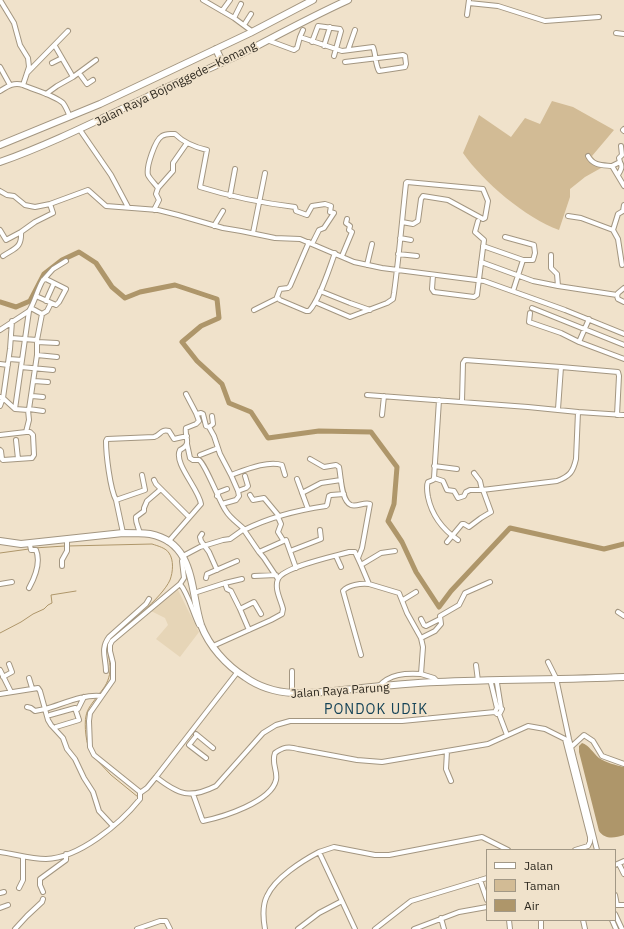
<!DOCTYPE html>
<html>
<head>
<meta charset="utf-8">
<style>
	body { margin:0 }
	#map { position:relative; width:624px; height:929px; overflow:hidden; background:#f0e2cb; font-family:"IBM Plex Sans",sans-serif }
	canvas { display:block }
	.legend { position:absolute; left:486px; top:849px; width:130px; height:72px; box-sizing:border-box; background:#f0e2cb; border:1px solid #a29886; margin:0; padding:5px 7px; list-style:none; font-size:12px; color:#2d281f }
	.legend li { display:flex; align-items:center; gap:8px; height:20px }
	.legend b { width:20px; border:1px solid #a29886 }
</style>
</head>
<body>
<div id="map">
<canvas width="624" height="929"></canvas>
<ul class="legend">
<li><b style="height:5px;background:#fff"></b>Jalan</li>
<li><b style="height:11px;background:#d2bb95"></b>Taman</li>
<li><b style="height:11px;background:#ae966a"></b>Air</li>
</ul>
</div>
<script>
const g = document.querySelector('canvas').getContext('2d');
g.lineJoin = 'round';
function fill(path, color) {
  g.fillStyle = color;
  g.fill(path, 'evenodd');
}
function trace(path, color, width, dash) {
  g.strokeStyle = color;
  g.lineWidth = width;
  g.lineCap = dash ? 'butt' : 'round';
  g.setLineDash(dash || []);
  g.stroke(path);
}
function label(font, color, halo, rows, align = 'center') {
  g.font = font + ' "IBM Plex Sans",sans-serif';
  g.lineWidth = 3.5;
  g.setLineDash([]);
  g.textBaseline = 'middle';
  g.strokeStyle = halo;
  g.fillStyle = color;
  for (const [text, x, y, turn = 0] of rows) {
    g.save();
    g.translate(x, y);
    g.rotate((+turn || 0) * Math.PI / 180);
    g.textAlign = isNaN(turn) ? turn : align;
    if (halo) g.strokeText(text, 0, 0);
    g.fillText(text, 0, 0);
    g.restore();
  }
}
const built = new Path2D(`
	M177,588L199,632L180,657L156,639L168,625L165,618L151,611Z`);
const green = new Path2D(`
	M552,101L573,107L614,130L592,156L601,168L585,177L570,189V197L559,230C526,218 483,182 463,153L479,115L511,137L525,118L540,124Z`);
const water = new Path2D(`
	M582,743C589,745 593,753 599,758C607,763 615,765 624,767V835C615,838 605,840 599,831L579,752V746Z`);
const stream = new Path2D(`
	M68,546L152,544C158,546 166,548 169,553C174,560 173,572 170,580C162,598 126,626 110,639C105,651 111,659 110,671C109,681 105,687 99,694
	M34,548L65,546
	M0,553L29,549
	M0,633L21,622L33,614L44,609L48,605L52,603L51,595L76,591
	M91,753C86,746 84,724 86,716C87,709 93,702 97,697
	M94,757L111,775L138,797`);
const river = new Path2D(`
	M0,302L16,307L30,301L44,274L62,260L79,252L96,263L112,287L125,298L140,292L175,285L217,299L219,318L201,326L182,342L197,361L222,384L229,403L251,412L268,438L319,431L371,432L397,467L394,504L388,521L402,542L416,572L439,607L451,591L510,528L604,549L624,544`);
const minor = new Path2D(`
	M0,0L14,23L20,45L28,58L29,67L23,85
	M203,0L234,18L253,32
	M469,3L498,6L545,21L599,17
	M222,11L230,0
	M467,15L469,0
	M234,18L241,4
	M244,25L251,14
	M616,33L624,34
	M300,37L303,30
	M267,40L294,50L297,48L300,37L342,51L373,47C376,54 375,64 379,71L405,67L406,64L405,56L403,55L345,62
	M312,42L318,26L340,29L341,31L334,56
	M55,46L73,77L96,60
	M324,46L330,27
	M348,50L355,30
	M52,63L62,58
	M0,67L10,85
	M27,73L68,31
	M79,73L87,84L93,80
	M0,91C8,86 14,82 23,85C34,90 54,95 63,103C66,107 68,112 70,117
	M46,94L57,86L73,77
	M624,129L623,130L624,131
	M80,130L111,175L128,207
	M588,156C593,166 603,165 612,166L624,186
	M620,162L619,158L622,155L621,146
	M612,166L620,162C623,167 621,170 618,175
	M158,188C155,184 150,179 148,175C146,167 155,140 162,136C166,133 170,134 175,134C184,143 194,147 207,150L200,187C232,197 262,203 295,207L296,211L307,215L312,206L325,204L331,206L330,212L334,213L324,228L319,230L312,244
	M0,191L7,195L14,196L25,205L35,207L50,204L88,190L106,206L158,210L178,215L223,228L241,231L275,238L300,239L354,262L382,268L484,281L565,310L624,334
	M230,196L235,169
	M154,210L159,200L156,194L158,188L173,171V163L187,143
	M568,216L581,218L613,230L618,239L622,265
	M214,226L223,211
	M0,230L6,240L21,232L35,222L53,213L50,204
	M613,230L618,214L623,211L624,205
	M253,233L265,173
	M400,238L411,240
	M309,242L290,286L288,288L280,289L277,297L280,300L306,311H309C320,299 329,269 335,253
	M483,246L523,260H533L535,253L534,245L505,237
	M398,254L417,256
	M551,255V268L557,274L558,286
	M3,256C15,248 22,248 21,232
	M342,256L352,232L349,230L350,226L346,223L347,219
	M481,262L533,281L558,286L617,295
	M367,265L372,244
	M433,275L432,289L434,292L474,297L477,295L484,240L475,232L478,221
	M44,279L53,269L66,261
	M624,288L618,293L617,296L618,299L624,302
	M320,291L350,303L370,310
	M513,291L523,260
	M46,301L54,283
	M315,302L350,317L387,303L393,299L394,293C399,257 402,220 406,183L407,182L483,189L488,201L485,218L483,219L448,200L423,196L421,199L418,221L413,224L402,222
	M532,308L624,345
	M254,310L278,298
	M530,313L529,322L561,333L579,342L589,319
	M42,314L47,311L51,303
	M0,330L29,311C35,302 37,290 43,280L46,279L66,289L59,302L56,305L36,296
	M11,338L37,340
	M37,342L57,343
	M579,342L624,359
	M37,355L57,357
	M9,359L22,360
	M0,364L8,365
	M21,367L53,370
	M561,367L618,372L619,376L617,415
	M34,381L48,382
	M367,395L528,407L578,412
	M32,396L43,397
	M0,397L3,398L0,406
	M439,400L434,478L433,480L428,482C426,486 427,491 428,497C432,516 442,529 458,540
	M462,401L463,363L465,360L561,367L558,409
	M15,409L29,311
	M29,409L43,411
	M28,410L29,409L37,355V340L42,314L31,308
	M197,414L201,413L203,414L206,426L209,427L214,436L220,454L231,475L238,491
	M382,415L384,396
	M209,427L213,424L212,416
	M0,435L26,432
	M16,440L18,459
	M187,444L190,458L193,460C193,460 198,460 199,460C205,463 220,503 226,511C230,518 238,523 244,529V530C270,517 298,510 326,506L327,505L329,496L331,495L344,494
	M0,450L1,451L2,459L3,460L32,458L34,455L33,435L30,432H26L29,420L28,410L15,409L3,398L10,349L12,321
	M200,455L218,448
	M310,459L324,467L336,465L339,467C341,476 341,501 351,505C357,507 364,502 370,504L362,548L358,558
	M434,466L457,469
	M474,473L480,481L482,490
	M231,475C245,470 268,460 282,465L285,475
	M434,478L443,481L447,490L454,491L458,498L464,496L466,492L470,490H482L557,481C570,476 573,472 576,459L578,412L624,415
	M297,479L308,509
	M161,489L189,517
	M302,493L321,483L341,480
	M250,495L253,500L264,498L279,516
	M217,496L219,492L227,489
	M116,500C110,489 106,454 106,441L107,439L154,437C161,435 160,429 169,431L174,439L187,436
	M222,504L236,500L239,496L238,491L246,488L248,486L245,476
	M278,517L281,524L278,532L283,540
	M244,530L259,552L286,540L296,568
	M123,533L116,500L145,490L142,475
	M140,534C139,528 135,522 136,517L144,511V508L147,501L161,489L156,484L154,480
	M202,534L200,537L201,541L209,552L217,570
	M168,542L201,504C199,489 173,463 180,450C193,443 184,438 186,428L196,424L199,421L196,413L186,394
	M447,542L462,524H464L469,527L481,518L491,512L483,490
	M290,551L321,539L320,530
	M259,552L264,558L278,579
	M183,556L200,547L223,540L230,539L244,529
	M336,556L341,567
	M361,565L369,584L399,593L407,613L421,638L423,647L421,674L434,678L438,682
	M62,566V560L67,551V542
	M254,576L276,575
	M206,578L207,574L237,561
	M225,583L242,579
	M0,584L12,582
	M180,584C188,593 193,613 199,625
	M29,588C35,577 41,562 36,550H31L30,545
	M194,593L225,583L227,589L231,591L240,609L254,602L261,614
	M403,600L416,592
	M240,609L249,630
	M618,612L624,616
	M421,619L424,625L426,626L440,619
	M421,638L435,631L441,624L440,616L459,605L465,593L490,582
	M213,646L271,620L282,614L283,609C281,600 274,589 278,579C283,567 335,556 349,552H355L361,565L381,553L395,551
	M361,655L343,591C348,585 361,583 369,584
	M548,662L556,678L569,739L597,850
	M476,665L478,681
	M0,670L11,692
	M106,671C106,658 100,649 109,637L146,604L149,599
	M3,677L12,672L9,664
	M29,678L32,688
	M491,683L497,708L495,712L497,714L500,713L502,709L499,707L497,708
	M497,683L501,708
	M379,686C390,674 405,673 421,674
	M292,693V671
	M0,694L38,688L40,691L45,709L35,711L31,708L27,707
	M101,696C83,694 63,704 45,709L48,720L51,725L63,738L67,749L75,759L84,778L93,792L99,811L113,826
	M499,714L507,735
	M50,715L75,708L78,709L84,697
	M56,727L79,720L75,708
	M196,734L213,748
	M197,735L189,745L206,758
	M571,747L584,735L593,741L602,756L624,764
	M447,751L446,769L451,781
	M156,777C179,795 190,799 216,786L263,733L276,725L290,721H402L495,712
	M140,793L147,788L156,777L236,674
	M193,794L202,819L203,821C223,817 271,802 276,780C278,771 271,763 275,753C283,747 289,746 298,749L357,760L382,762L488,744L528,726L545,729L565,739L590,837V842L588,846L575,850
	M0,852C15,854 30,859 46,859C79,858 120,824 140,799V792L94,755L90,747L89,721L90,713L113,680V663L110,651V645L112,641L180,584L184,578L182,561
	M619,864L624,874
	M615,865L624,861
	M480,880L487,900
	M19,888L23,880V857
	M43,892L40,885V879L66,860V854
	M0,893L4,892
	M615,895L617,905
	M342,901L355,929
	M615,905H624
	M0,908L8,905
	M615,914L622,929
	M441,918L444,929
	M509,920L510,929
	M583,920L585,929
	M612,920L616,929
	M15,929L27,916L42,902L43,899
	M137,929L160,921H166L170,929
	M265,929C263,918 262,906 267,896C275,878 302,861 319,852
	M298,929L319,913L342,901L319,852L334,847L375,855H389L482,837L508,850
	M375,929L411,901L487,878
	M414,929L459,912L487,907
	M541,929V920`);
const highway = new Path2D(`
	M216,49L222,62
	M0,145L100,104L250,33L313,0
	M0,162C51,144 98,120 147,97C181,80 217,66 251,49C283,32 315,15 348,0
	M0,541L21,544L123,533C132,533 141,533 150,534C196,543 190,591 201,625C209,646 226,665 245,677C259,687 276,692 293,693C313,694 333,691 353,689C381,686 409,683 437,682C499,679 562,680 624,677`);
const streetNames = [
	["Jalan Raya Bojonggede—Kemang",176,84,-26],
	["Jalan Raya Parung",340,691,-4]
];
const quarterNames = [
	["PONDOK UDIK",376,710]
];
fill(built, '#e6d5b7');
fill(green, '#d2bb95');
fill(water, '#ae966a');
trace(stream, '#ae966a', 1);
trace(river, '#ae966a', 5);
trace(minor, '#a39681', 6);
trace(highway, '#a39681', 8);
trace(minor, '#fff', 4);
trace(highway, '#fff', 6);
label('12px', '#2d281f', '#f0e2cb', streetNames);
g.letterSpacing = '1px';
label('14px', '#154357', '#f0e2cb', quarterNames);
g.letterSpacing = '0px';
</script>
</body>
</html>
